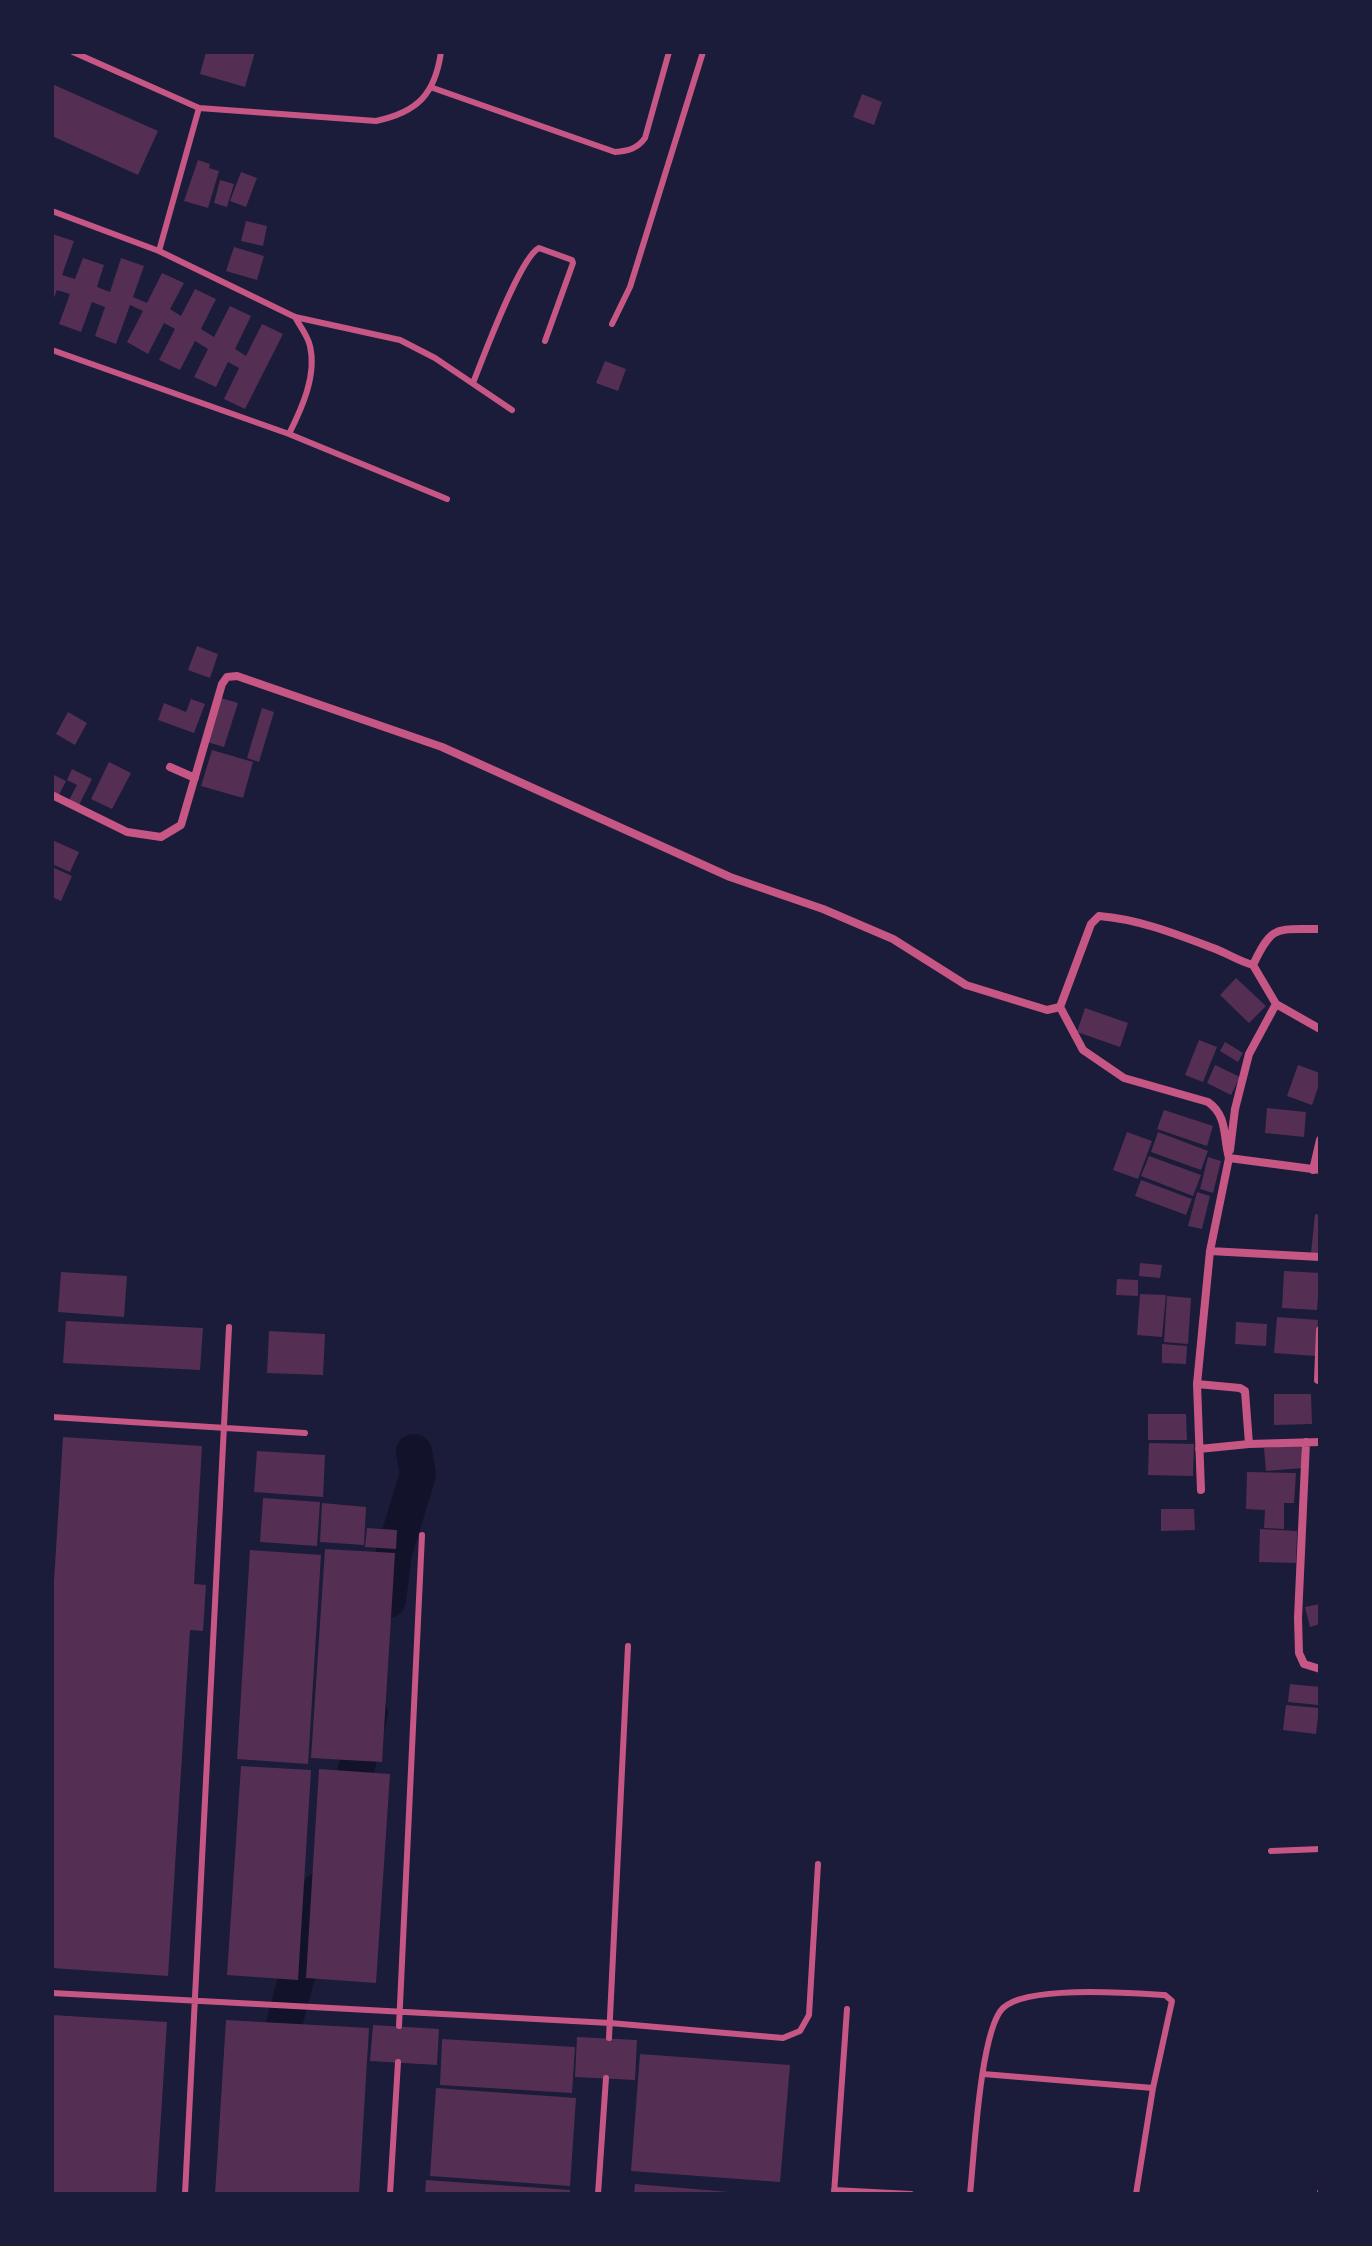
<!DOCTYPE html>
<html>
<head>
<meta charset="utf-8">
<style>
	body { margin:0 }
	#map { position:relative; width:1372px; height:2246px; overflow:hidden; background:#1b1b3a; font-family:Signika,sans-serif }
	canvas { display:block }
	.frame { position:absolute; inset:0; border:54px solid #1b1b3a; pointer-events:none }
</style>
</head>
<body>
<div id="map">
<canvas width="1372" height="2246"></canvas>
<div class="frame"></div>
</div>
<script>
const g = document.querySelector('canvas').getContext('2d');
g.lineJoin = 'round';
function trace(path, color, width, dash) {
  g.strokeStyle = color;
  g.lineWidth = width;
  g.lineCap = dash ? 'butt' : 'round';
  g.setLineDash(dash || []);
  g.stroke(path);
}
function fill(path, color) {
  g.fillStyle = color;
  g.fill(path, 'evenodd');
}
const river = new Path2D(`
	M388,1600L394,1553L418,1474L414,1452
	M341,1818L357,1766L370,1713
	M272,2069L320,1890`);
const building = new Path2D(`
	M206,52H255L245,87L200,74Z
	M52,84L158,131L138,175L52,136Z
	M862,94L882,102L874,125L853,117Z
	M198,160L210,164L209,168L219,171L208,208L184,201Z
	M241,172L257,178L246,207L230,201Z
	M220,180L234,184L227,207L214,203Z
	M246,221L267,226L263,246L241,241Z
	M52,234L74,241L62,275L75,279L83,258L104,265L97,287L110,292L121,258L144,266L133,297L147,303L162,273L184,283L170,309L181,316L195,289L216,299L201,329L214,337L230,306L251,316L235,349L246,356L262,324L283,334L245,409L224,399L239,368L228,362L216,387L194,377L208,349L195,341L180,370L159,360L175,329L164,323L148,354L127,342L143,311L130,305L116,344L95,336L105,307L92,302L81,332L59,324L70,294L57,290L52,303Z
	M234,247L264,256L257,280L226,271Z
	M605,361L626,369L618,391L596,383Z
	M197,646L218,654L210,678L188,670Z
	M221,698L238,703L224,747L207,742Z
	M191,699L205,704L194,733L158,720L164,703L186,712Z
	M262,708L274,712L259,762L247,758Z
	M68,712L87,723L75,745L56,734Z
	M212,750L253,762L243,798L201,786Z
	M109,762L131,773L112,809L91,799Z
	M72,769L92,779L79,805L69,800L77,785L67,780Z
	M52,774L66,781L59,795L52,791Z
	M52,840L79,852L70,872L52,864Z
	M52,867L72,876L61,901L52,897Z
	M1236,978L1266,1006L1249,1023L1220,995Z
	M1085,1008L1128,1023L1120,1047L1077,1032Z
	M1199,1040L1217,1047L1203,1082L1185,1075Z
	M1225,1042L1243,1053L1238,1062L1220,1051Z
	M1215,1065L1240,1077L1231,1095L1207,1083Z
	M1298,1065L1320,1073V1082L1312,1105L1287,1096Z
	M1267,1108L1306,1112L1304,1137L1265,1133Z
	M1164,1110L1213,1126L1207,1146L1157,1129Z
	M1127,1132L1152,1141L1138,1179L1113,1170Z
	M1158,1132L1208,1151L1201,1170L1151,1152Z
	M1149,1156L1201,1175L1193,1196L1141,1176Z
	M1208,1157L1221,1161L1213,1193L1200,1189Z
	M1141,1180L1192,1199L1186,1215L1135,1196Z
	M1197,1192L1210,1196L1202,1229L1188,1226Z
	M1315,1214L1320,1215V1254L1311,1253Z
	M1140,1263L1162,1265L1160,1278L1139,1276Z
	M1284,1271L1320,1273L1317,1310L1282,1308Z
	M61,1272L127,1276L124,1317L58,1312Z
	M1117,1279L1138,1280V1296L1116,1295Z
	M1140,1294L1166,1295L1162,1337L1137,1335Z
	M1167,1296L1191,1298L1188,1344L1164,1342Z
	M1277,1317L1318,1320L1316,1356L1274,1353Z
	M66,1321L203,1328L200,1370L63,1363Z
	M1236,1322L1267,1324L1266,1346L1235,1344Z
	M269,1331L325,1334L323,1375L267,1373Z
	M1162,1344L1187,1346L1186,1364L1162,1363Z
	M1274,1394H1311L1312,1424L1274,1425Z
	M1148,1414H1186L1187,1440H1148Z
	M63,1437L202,1446L194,1584L206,1585L203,1631L190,1630L168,1976L52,1968V1613Z
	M1149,1443L1194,1444L1193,1476L1148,1475Z
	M1301,1445L1303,1468L1266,1471L1264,1448Z
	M257,1451L325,1455L323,1497L254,1492Z
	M1247,1472L1296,1473L1294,1503H1284V1529L1264,1528L1265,1510L1246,1509Z
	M263,1498L320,1502L317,1546L260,1542Z
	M322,1503L366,1507L364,1545L320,1542Z
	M1161,1509H1194L1195,1530L1161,1531Z
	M367,1528L397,1530L396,1549L365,1547Z
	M1260,1529L1297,1531L1296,1563L1259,1562Z
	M325,1549L395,1553L382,1762L311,1758Z
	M250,1550L321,1555L308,1764L237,1759Z
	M1320,1604V1624L1310,1627L1305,1607Z
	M1290,1684L1320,1687L1318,1705L1288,1702Z
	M1286,1705L1319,1708L1316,1734L1283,1730Z
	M241,1766L311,1770L298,1980L227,1975Z
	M319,1769L390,1774L376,1983L306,1978Z
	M52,2015L167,2022L156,2194H52Z
	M226,2020L369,2028L359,2194H215Z
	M373,2025L439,2029L437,2065L370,2061Z
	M577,2037L637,2040L635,2080L575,2077Z
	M442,2039L575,2047L572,2093L440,2085Z
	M640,2054L790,2065L780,2182L631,2171Z
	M436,2088L576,2098L570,2186L430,2176Z
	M426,2180L570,2190V2194H425Z
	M635,2184L729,2192L728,2194H634Z`);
const service = new Path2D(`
	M73,52L199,108L376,121C418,112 435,94 441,52
	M433,88L615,152C628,151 637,149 645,138L669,52
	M199,108L159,251L295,317L400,340L435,358L512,410
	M52,211L159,251
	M612,324L630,287L703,52
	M52,350L289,434C302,408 317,375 310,346C308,336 299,325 295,317
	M473,383C483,358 520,257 539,248L572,260L573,263L545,341
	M289,434L447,499
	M52,1417L305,1433
	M1271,1851L1320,1849
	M52,1993L610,2023L783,2038L800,2031L809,2015L818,1864
	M399,2026L422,1535
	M609,2038L628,1646
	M983,2074L1153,2088
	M834,2190L911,2194
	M185,2194L229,1327
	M390,2194L398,2062
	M598,2194L606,2078
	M834,2194L847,2009
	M970,2194C974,2158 980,2030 1003,2008C1027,1985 1132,1993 1165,1995L1172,2001L1153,2088L1136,2194
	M1320,2194V2192`);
const minor = new Path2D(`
	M170,767L195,778
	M52,795L127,832L161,837L181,825L222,684L227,677L237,676L442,747L730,877L823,909L893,939L966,985L1047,1010L1060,1007
	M1253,965L1276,1004L1320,1029
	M1253,965C1273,923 1276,930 1320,929
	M1060,1007L1091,924L1099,916C1138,919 1176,934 1213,948C1227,953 1238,961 1253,965
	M1060,1007L1083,1050L1124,1078L1208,1102C1228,1116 1223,1137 1229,1158
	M1230,1150L1235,1109L1249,1054L1276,1004
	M1313,1170L1320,1140
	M1210,1251L1320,1257
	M1318,1380L1320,1330
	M1197,1384L1240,1388L1245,1391L1249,1444
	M1306,1442L1298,1618L1299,1653L1304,1664L1320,1669
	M1199,1449L1249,1444L1320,1442
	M1201,1490L1197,1384L1210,1251L1229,1158L1320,1170`);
trace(river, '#12122b', 36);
fill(building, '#542f53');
trace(service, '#c65784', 6);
trace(minor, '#c65784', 8);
</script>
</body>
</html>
